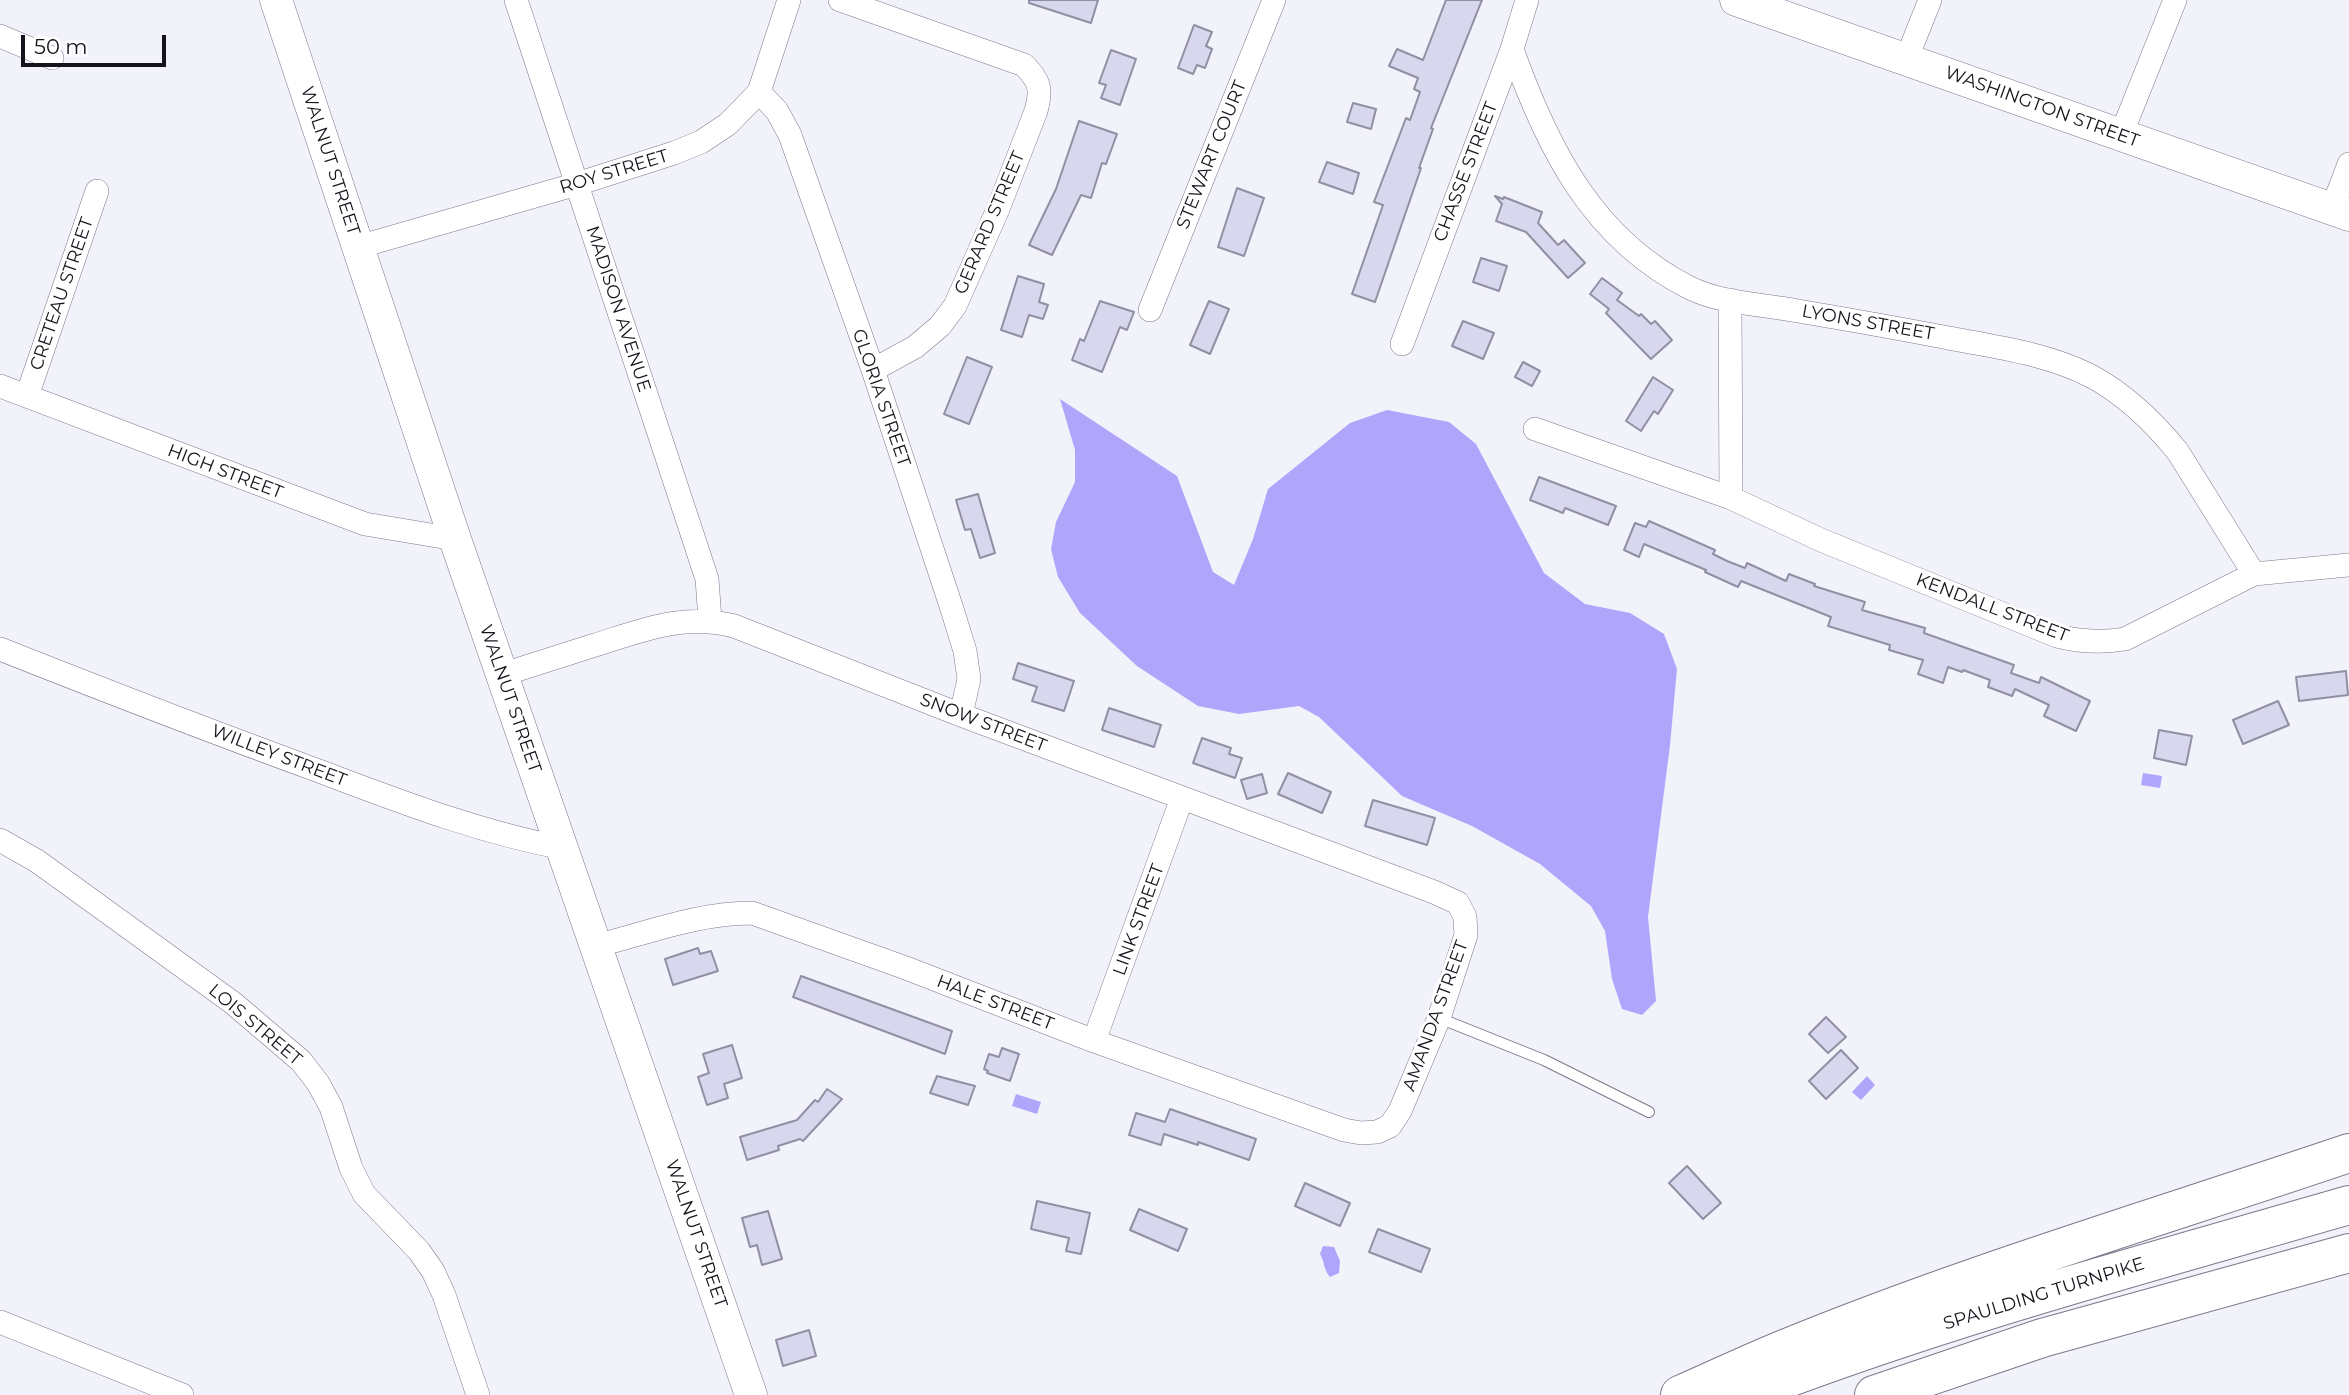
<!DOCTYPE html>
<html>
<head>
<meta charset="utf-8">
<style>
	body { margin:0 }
	#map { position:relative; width:2349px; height:1395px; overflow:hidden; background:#f2f2fb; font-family:Montserrat,sans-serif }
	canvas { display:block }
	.scale { position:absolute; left:21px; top:35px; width:145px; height:32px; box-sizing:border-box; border:4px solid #15141c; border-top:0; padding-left:9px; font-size:21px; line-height:24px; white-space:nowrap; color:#15141c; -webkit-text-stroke:5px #fff; paint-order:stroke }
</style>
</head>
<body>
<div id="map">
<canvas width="2349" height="1395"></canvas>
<div class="scale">50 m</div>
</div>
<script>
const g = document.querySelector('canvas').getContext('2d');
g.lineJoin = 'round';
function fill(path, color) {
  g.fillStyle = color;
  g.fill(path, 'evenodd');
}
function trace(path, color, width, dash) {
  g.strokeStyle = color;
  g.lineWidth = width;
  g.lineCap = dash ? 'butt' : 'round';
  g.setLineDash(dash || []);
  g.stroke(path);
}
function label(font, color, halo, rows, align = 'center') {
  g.font = font + ' Montserrat,sans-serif';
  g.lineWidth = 6;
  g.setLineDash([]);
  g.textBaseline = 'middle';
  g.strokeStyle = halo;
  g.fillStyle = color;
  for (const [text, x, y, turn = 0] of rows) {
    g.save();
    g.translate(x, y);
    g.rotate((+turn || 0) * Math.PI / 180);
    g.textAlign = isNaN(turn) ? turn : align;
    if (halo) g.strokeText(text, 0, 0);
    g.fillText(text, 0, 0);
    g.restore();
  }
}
const water = new Path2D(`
	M1060,399L1177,476L1213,572L1234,585L1253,539L1268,489L1350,423L1387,410L1449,422L1476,444L1544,573L1585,604L1630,613L1664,634L1677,669L1670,745L1648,917L1656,1001L1642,1015L1622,1009L1612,979L1605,931L1591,906L1540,864L1472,826L1402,796L1319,717L1299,706L1239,714L1198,706L1137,666L1080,613L1058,577L1051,549L1056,522L1075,482V450Z
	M2143,773L2162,776L2160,788L2141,785Z
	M1867,1076L1875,1085L1861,1100L1852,1092Z
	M1016,1094L1041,1102L1037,1114L1012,1106Z
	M1323,1246L1334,1247L1340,1261L1339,1273L1330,1277C1323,1269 1325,1263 1320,1254Z`);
const building = new Path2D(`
	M1029,0H1098L1091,23L1029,3Z
	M1446,0H1482L1431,128L1433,129L1419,168H1421L1375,302L1352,294L1383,205L1374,202L1406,118L1410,120L1420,92L1414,89L1418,78L1389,66L1397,49L1423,60Z
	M1194,25L1212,32L1206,46L1212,49L1205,68L1197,65L1193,74L1178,68Z
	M1111,50L1136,59L1120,105L1101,98L1106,85L1099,83Z
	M1353,103L1376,109L1371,129L1347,122Z
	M1079,121L1117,134L1106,164L1102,163L1091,198L1081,195L1052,255L1029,245L1056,189Z
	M1327,162L1359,173L1353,194L1319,182Z
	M1237,188L1264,198L1244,256L1218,247Z
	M1495,196L1503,199L1504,197L1542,212L1538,223L1558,245L1564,240L1585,263L1568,278L1526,232L1496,221L1502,204Z
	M1481,258L1507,266L1499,291L1473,282Z
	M1018,276L1044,284L1039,302L1048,305L1043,319L1029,315L1022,337L1001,330Z
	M1602,278L1622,293L1617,300L1639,316L1641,314L1651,324L1655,321L1672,340L1651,359L1606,313L1609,309L1590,294Z
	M1100,301L1134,312L1127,330L1120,327L1102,372L1072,360L1080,339L1084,341Z
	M1209,301L1229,309L1210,354L1190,345Z
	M1463,321L1494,333L1483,359L1452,346Z
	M967,357L992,367L969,424L944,414Z
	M1523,362L1540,371L1532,386L1515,377Z
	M1653,377L1673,390L1658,414L1654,411L1641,431L1626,421Z
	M1539,477L1616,506L1608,525L1565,508L1563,513L1530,500Z
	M978,494L995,553L980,558L971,529L965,530L956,500Z
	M1649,521L1715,550L1713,554L1727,561L1745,568L1747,563L1786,581L1789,574L1815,584L1814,586L1865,602L1862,610L1925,628L1924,633L2014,665L2011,673L2039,683L2041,677L2090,701L2076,731L2044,716L2049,705L2015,689L2012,696L1988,687L1990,680L1963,670L1962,672L1948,667L1943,683L1918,674L1923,660L1889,650L1890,645L1828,626L1831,617L1741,581L1738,587L1705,572L1706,570L1644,544L1639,557L1624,550L1635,523L1646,527Z
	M1018,663L1074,681L1064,711L1032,701L1037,687L1013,679Z
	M2346,671L2348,695L2299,701L2296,677Z
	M2278,701L2289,725L2243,744L2233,720Z
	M1109,708L1161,725L1154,747L1102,730Z
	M2159,730L2192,736L2186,765L2154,758Z
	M1202,738L1231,748L1229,754L1242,758L1235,778L1193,763Z
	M1288,773L1331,792L1322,813L1278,794Z
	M1262,774L1267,793L1247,799L1241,780Z
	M1373,800L1435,818L1427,845L1365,826Z
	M698,948L700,954L711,951L718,971L673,985L665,959Z
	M801,976L952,1031L945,1054L793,997Z
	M1826,1017L1846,1037L1828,1053L1809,1034Z
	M732,1045L742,1078L724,1084L728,1098L707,1105L698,1077L709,1073L703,1054Z
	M1002,1048L1019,1054L1010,1081L987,1073L988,1071L984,1069L989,1054L999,1057Z
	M1841,1050L1858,1068L1826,1099L1809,1081Z
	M937,1076L975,1086L968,1105L930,1093Z
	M827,1089L842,1099L803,1141L800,1139L778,1146L779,1150L747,1160L740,1137L797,1120L815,1100L818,1102Z
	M1170,1109L1256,1139L1249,1160L1198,1142V1145L1164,1134L1161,1145L1129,1135L1136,1113L1165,1122Z
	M1687,1166L1721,1203L1703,1219L1669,1183Z
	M1305,1183L1350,1203L1340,1226L1295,1206Z
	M1037,1201L1090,1213L1081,1254L1066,1251L1069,1238L1031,1229Z
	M1139,1209L1187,1229L1178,1251L1130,1230Z
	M768,1211L782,1259L762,1265L757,1245L750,1247L742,1218Z
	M1378,1229L1430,1249L1421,1272L1369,1252Z
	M809,1330L816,1356L783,1366L776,1340Z`);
const service = new Path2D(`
	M1439,1018L1544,1060L1649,1112`);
const minor = new Path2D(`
	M516,0L707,579L710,620
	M840,0L1024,65C1040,81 1042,89 1036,111L998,209L955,306L940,326L915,347L873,370
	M0,36L52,58
	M1512,49C1547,147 1592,239 1690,288C1723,304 1762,304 1798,311C1845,319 1891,327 1938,336C1989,346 2044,352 2091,376C2126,395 2153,421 2178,452L2254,574
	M1906,60L1930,0
	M759,92L777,111L790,135L873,370L952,609L965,651L969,679L961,715
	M2121,135L2175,0
	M2332,209L2349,164
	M358,247L577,184L674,153L701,142L728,124L759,92L789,0
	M1730,300L1731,498
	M1150,310L1274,0
	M1402,344L1512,49L1527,0
	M0,386L365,524L455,539
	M27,396L97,191
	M1535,429L1731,498L1821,540L2057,636C2081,642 2101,643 2125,639L2254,574L2349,565
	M0,649C106,691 212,732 319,771C399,801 478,832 563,848
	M501,675C533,665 564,655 595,645C643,630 683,613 734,626L961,715L1434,892L1458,903L1465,917L1466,935L1439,1018L1400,1111L1390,1126L1377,1132L1361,1133L1344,1130L1094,1041L906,968L752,913C698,913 647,933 596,946
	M0,840L37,861L233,1003L301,1061L318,1083L331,1107L351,1168L364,1194L419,1251L433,1271L444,1295L478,1395
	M1094,1041L1182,798
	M0,1322L182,1395`);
const secondary = new Path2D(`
	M276,0L455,539L751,1395
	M1736,0L2349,215`);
const motorway = new Path2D(`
	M1680,1395C1714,1380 1748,1364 1782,1350C1967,1274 2160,1217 2349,1153
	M1743,1395C1941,1318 2145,1264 2349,1205
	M1874,1395L2042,1338L2349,1253`);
const streetNames = [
	["WASHINGTON STREET",2042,107,20],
	["STEWART COURT",1212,155,-68],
	["WALNUT STREET",330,161,72],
	["ROY STREET",614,172,-17],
	["CHASSE STREET",1466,172,-69],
	["GERARD STREET",990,223,-67],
	["CRETEAU STREET",62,294,-71],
	["MADISON AVENUE",618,309,72],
	["LYONS STREET",1868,323,10],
	["GLORIA STREET",881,398,71],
	["HIGH STREET",225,472,21],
	["KENDALL STREET",1992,608,21],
	["WALNUT STREET",510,699,71],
	["SNOW STREET",983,723,21],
	["WILLEY STREET",279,756,21],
	["LINK STREET",1139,920,-70],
	["HALE STREET",995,1003,21],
	["AMANDA STREET",1436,1016,-70],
	["LOIS STREET",255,1025,40],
	["WALNUT STREET",696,1234,71],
	["SPAULDING TURNPIKE",2044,1294,-17]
];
fill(water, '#b0a5fb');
fill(building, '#d8d7ee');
trace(building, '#908fa4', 2);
trace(service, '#7a798d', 12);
trace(minor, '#7a798d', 24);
trace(secondary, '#7a798d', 33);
trace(motorway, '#7a798d', 40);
trace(service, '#fff', 10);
trace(minor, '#fff', 23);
trace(secondary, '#fff', 32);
trace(motorway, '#fff', 38);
label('18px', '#15141c', '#fff', streetNames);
</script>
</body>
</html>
